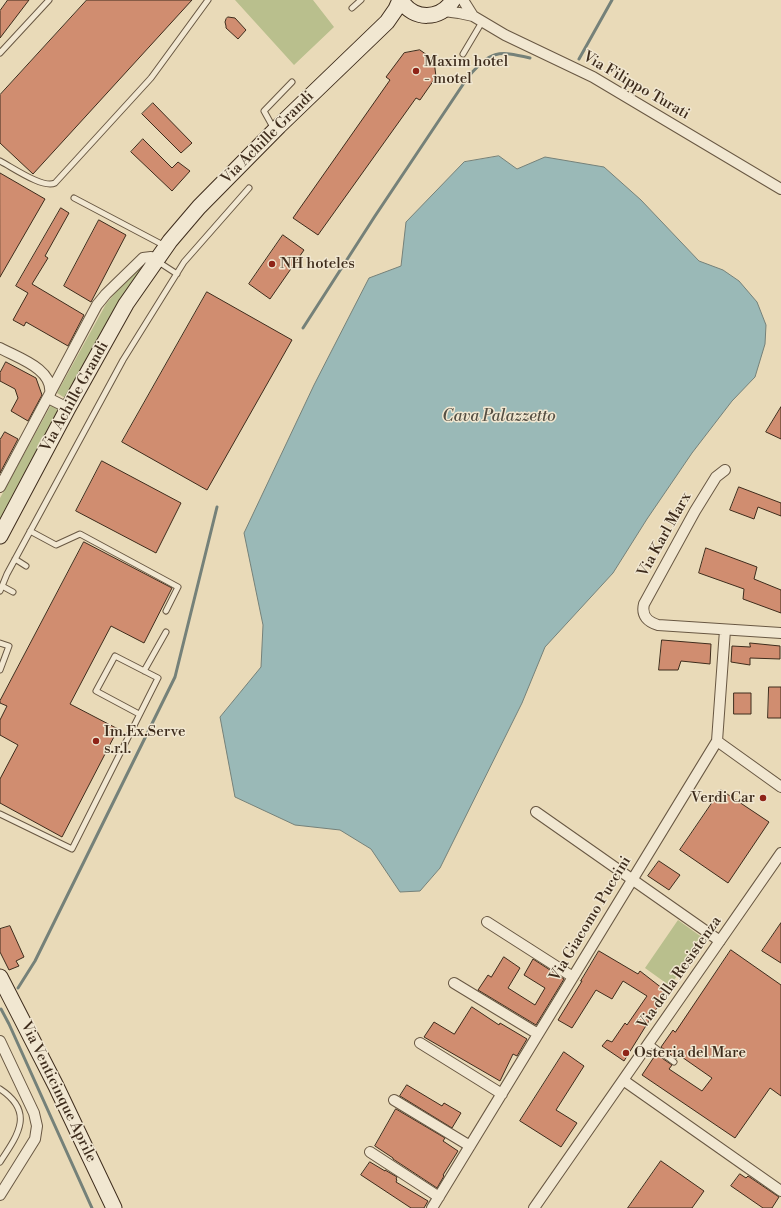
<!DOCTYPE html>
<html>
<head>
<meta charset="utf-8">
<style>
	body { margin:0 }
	canvas { display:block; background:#e9dab8 }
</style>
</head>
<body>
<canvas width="781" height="1208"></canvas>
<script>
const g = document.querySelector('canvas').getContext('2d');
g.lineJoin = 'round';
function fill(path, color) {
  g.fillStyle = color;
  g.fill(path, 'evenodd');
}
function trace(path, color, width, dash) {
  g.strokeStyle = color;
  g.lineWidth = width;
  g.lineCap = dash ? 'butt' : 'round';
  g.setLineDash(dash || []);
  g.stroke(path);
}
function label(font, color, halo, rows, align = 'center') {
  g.font = font + ' "Libre Bodoni",serif';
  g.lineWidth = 3;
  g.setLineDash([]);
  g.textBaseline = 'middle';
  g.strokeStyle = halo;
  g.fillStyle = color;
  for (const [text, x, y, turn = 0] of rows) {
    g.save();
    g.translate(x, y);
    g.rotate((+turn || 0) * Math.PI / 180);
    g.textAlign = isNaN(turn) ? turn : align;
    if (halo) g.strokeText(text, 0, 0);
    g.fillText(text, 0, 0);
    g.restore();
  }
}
const green = new Path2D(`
	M235,0H313L334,27L294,65Z
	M137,267L142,271L65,398L57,393L106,304Z
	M51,405L58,407L60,410L0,525V498Z
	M678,920L703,938L670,986L645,968Z`);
const water = new Path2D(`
	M499,156L517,169L545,157L604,167L641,200L699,261L723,270L739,281L757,302L766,325L765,344L755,377L732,401L692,453L647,519L613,573L545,647L522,703L440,868L420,891L400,892L371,849L340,830L295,825L235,797L220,717L261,667L263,625L244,533L314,385L369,278L401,266L406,222L464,162Z`);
const stream = new Path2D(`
	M579,59L612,0
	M303,328L375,216L468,77C491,51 497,50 530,58
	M18,988L35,961L175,677L217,507
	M1,1009L9,1024L92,1208`);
const building = new Path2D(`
	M8,0H29L0,38V11Z
	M87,0H192L33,174L0,143V95Z
	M228,17L235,18L246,30L238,39L226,28V26L225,22L226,19Z
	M420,50L434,60L436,77L420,100L416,98L318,235L293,218L390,80L386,77L404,53Z
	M153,103L192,143L181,153L142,114Z
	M143,139L172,168L178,162L190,171L172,191L131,152Z
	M0,173L45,199L0,277Z
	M61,208L69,213L45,256L48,258L32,284L84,315L68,346L26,322L24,326L13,320L28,293L16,286Z
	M99,220L126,235L91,302L64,286Z
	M283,235L304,250L270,299L249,284Z
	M207,292L292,340L207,490L122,442Z
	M6,362L36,378L42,395L28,421L11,411L18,398L15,389L0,381V373Z
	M781,407V439L766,432Z
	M5,432L18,439L0,473V440Z
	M102,461L181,503L156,553L76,511Z
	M739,487L781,503V516L758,507L754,519L730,510Z
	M84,542L172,588L144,643L111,626L70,704L118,729L62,837L0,803V779L18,745L0,735V720L7,706L0,703V701Z
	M706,548L757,567L754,579L781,590V613L743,599L744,589L699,573Z
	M662,640L711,644L710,664L681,661L678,670H659Z
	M750,643L780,646V659L750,658V665L731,662L732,646L750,647Z
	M769,687H781V718H768Z
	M734,693H751V714H734Z
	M721,790L769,822L728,883L680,850Z
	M659,861L680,875L669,890L648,876Z
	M781,923V963L762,951Z
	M10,926L24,957L16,961L19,966L9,970L0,952V929Z
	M731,950L781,985V1096L770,1088L735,1138L642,1075L656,1054L672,1065L669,1069L702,1091L712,1078L679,1055L676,1059L661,1047L673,1030L675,1032Z
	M599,951L638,974L640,971L667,992L624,1061L602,1046L607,1040L612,1042L625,1023L627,1025L647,996L623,981L612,999L596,990L572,1028L558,1020L582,981H581Z
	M504,957L520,968L508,988L535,1005L545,988L524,975L533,959L564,979L536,1025L478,990L488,975L491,977Z
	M472,1007L499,1025L500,1023L527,1039L517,1056L513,1054L500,1081L424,1037L434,1022L454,1034Z
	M564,1052L584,1066L556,1110L577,1123L561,1147L520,1121Z
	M407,1085L442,1106L444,1103L461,1113L452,1128L400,1096Z
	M396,1109L445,1138L443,1141L458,1151L443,1175L444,1176L437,1188L393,1159V1158L375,1146Z
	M661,1161L704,1191L692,1208H628Z
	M370,1162L385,1171V1170L397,1177L396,1179L397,1180L396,1182L428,1201L424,1208H411L361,1175Z
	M740,1174L746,1178L748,1176L779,1197L772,1208H763L731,1186Z`);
const lane = new Path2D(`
	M352,8L361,0
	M0,53L49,0
	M463,54L482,22
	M274,129L264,111L292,82
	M0,161C12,167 43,189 55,183L151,78L208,0
	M74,198L165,246
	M157,261L177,274
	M30,531L56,545L80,534L178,587L166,611
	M15,559L26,566
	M2,586L13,592
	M0,591L7,574L123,360L184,262L249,188
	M0,643L9,646L0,670
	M144,671L166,632
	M0,814L72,849L158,678L115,656L96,691L139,714
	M649,1043L674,1062
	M0,1089C35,1112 18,1135 0,1162`);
const street = new Path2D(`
	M463,0L473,16
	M444,11L459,13L473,16L505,35L593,77L781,189
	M0,348C18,358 54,369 50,394
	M48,398L68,408
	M725,470L716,477L695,511L644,604C641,616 648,622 658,625L781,633
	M0,487L97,305L106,294L143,258L151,257L156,261
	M717,741L781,787
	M536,812L720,941
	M487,922L573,977
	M454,983L538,1034
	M0,1041L34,1113L37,1126L35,1139L0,1195
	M420,1043L502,1094
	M623,1080L781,1191
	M394,1100L470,1146
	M370,1152L439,1197
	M432,1208L717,741L725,630
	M534,1208L781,853`);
const secondary = new Path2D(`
	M401,0C413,21 441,20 453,0
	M0,536L68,408L126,304L170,241L199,207L279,126L387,22L396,9L400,0
	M0,977L56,1086L114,1208`);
const markers = [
	[416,71,4,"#8f2418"],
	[272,264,4,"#8f2418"],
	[96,741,4,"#8f2418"],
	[763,798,4,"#8f2418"],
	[626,1053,4,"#8f2418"]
];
const poiNames = [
	["Maxim hotel",424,62],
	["- motel",424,79],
	["NH hoteles",280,264],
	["Im.Ex.Serve",104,732],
	["s.r.l.",104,749],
	["Verdi Car",755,798,"right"],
	["Osteria del Mare",634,1053]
];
const streetNames = [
	["Via Filippo Turati",636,86,30],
	["Via Achille Grandi",268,138,-45],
	["Via Achille Grandi",75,397,-61],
	["Via Karl Marx",665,535,-61],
	["Via Giacomo Puccini",591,919,-59],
	["Via della Resistenza",680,973,-55],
	["Via Venticinque Aprile",58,1092,64]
];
const waterNames = [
	["Cava Palazzetto",499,417]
];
fill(green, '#b9bf8d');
fill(water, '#9ab9b7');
trace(water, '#758179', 1);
trace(stream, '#758179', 3);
fill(building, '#d08d70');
trace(building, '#3e2c1c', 1);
trace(lane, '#695843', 7);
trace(street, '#695843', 12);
trace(secondary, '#3e2c1c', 17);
trace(lane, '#f1e7d1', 5);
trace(street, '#f1e7d1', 10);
trace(secondary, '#f1e7d1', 15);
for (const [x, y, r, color] of markers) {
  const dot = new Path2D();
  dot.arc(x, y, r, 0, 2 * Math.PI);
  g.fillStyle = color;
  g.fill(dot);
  trace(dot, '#f1e7d1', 1.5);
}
label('15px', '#3e2c1c', '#f1e7d1', poiNames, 'left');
label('15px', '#3e2c1c', '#f1e7d1', streetNames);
label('italic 16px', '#554f43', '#f1e7d1', waterNames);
</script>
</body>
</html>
